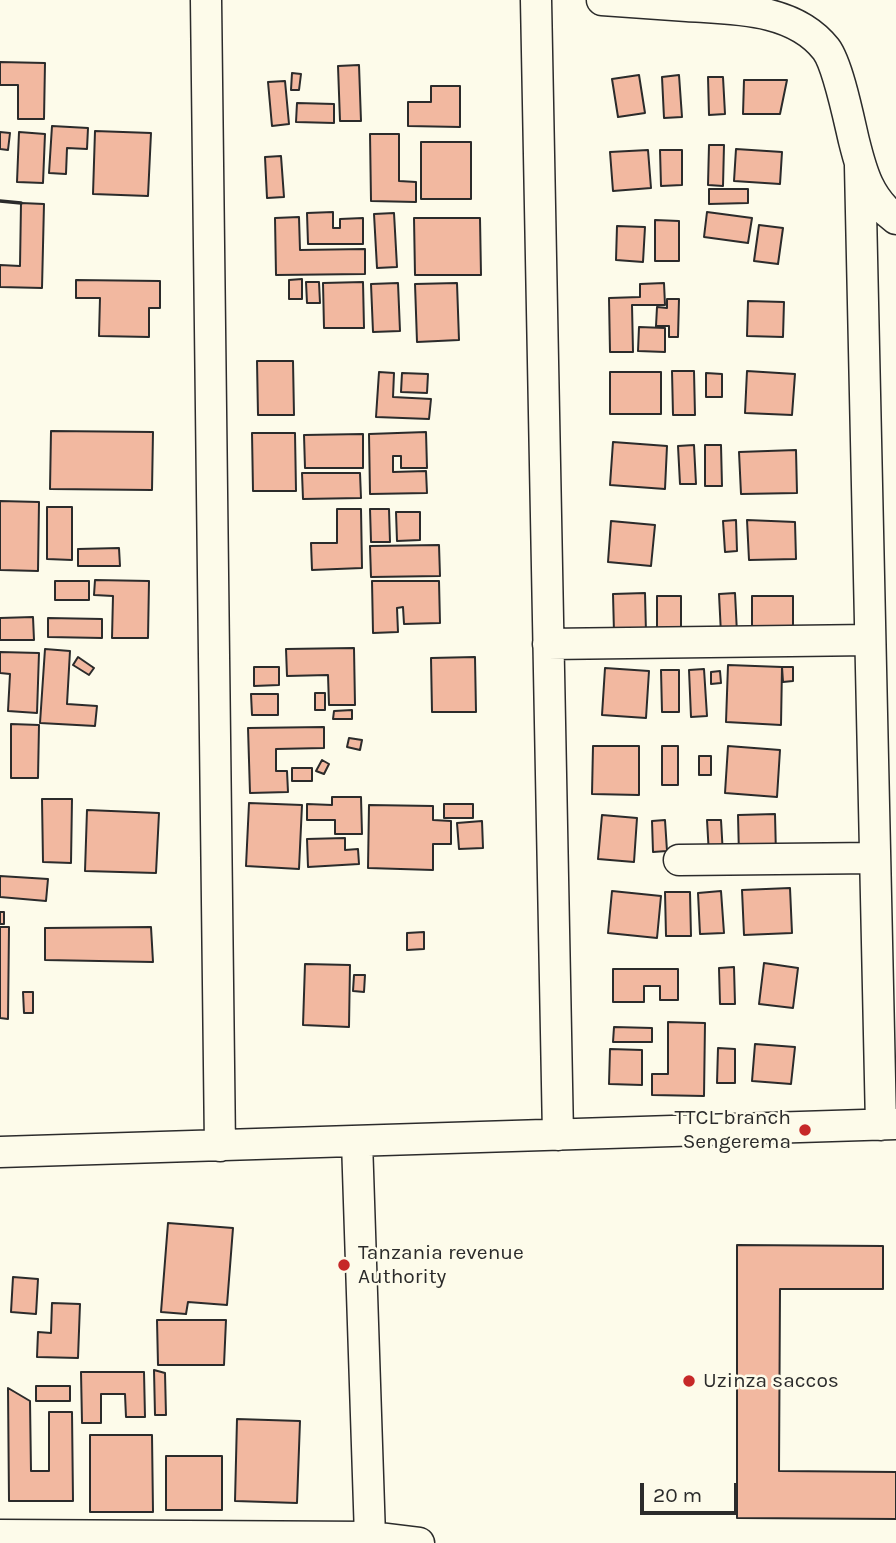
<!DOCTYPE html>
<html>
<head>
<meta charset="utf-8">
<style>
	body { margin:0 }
	#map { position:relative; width:896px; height:1543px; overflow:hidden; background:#fdfbea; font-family:Karla,sans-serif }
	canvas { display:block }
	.scale { position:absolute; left:640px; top:1483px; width:98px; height:32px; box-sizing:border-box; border:4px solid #2b2b2b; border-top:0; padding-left:9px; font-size:21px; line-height:24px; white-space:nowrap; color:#2b2b2b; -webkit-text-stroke:5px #fdfbea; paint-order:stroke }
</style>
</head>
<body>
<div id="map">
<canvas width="896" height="1543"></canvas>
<div class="scale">20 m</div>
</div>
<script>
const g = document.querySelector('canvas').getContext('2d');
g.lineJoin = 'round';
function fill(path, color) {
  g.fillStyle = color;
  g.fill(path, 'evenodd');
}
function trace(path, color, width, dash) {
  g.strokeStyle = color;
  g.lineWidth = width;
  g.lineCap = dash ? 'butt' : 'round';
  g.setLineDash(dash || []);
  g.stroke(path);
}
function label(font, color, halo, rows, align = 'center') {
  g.font = font + ' Karla,sans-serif';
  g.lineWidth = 5;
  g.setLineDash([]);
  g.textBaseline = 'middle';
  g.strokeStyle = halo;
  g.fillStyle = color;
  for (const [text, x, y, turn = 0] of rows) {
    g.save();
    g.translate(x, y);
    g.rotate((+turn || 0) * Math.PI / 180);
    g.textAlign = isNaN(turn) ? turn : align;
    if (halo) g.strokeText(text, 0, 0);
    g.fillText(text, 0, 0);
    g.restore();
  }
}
const building = new Path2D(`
	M0,62L45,63L44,119H18V85H0Z
	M359,65L361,121H340L338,66Z
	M292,73L301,74L299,90H291Z
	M639,75L645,113L618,117L612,79Z
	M679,75L682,117L664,118L662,77Z
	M708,77H723L725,114L709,115Z
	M744,80H787L780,114H743Z
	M285,81L289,124L272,126L268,82Z
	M431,86H460V127L408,126V102H431Z
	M297,103L334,104V123L296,122Z
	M52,126L88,128L87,149L67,148L66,174L49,173Z
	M95,131L151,133L148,196L93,194Z
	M0,132L10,133L8,150L0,149Z
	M19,132L45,134L43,183L17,182Z
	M370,134H399V181L416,182V202L371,201Z
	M421,142H471V199H421Z
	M709,145H724L723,186L708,185Z
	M736,149L782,152L780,184L734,181Z
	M648,150L651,188L613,191L610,152Z
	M660,150H682V185L661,186Z
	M281,156L284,197L267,198L265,157Z
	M709,189H748V203L709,204Z
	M21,203L44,204L42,288L0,287V265L20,266Z
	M333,212V228H340V219L363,218V244H308L307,213Z
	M707,212L752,218L748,243L704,237Z
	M394,213L397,267L377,268L374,214Z
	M299,217L300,250L365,249V274L276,275L275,218Z
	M414,218H480L481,275H415Z
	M655,220L679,221V261H655Z
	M759,225L783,228L778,264L754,261Z
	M617,226L645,227L643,262L616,260Z
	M302,279V299H289V280Z
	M76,280L160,281V308H149V337L99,336L100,298H76Z
	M306,282H319L320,303H307Z
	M363,282L364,328H324L323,283Z
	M398,283L400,331L373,332L371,284Z
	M457,283L459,340L417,342L415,284Z
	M664,283L665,305H632L633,352H610L609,298L640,297V284Z
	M667,299H679L678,337H669V326H656L657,307L667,308Z
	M748,301L784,302L783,337L747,336Z
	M639,327L665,328V352L638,351Z
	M257,361H293L294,415H258Z
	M672,371H694L695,415H673Z
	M747,371L795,374L792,415L745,413Z
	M379,372L394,373L393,397L431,399L429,419L376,417Z
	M610,372H661V414H610Z
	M402,373L428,374L427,393L401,392Z
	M706,373L722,374V397H706Z
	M51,431L153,432L152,490L50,489Z
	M426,432L427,468H401V456H393V472L426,471L427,493L370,494L369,434Z
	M252,433H295L296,491H253Z
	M363,434V468H305L304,435Z
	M613,442L667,446L665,489L610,485Z
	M694,445L696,484H680L678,446Z
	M705,445H721L722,486H705Z
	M796,450L797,493L741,494L739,452Z
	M302,473H360L361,498L303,499Z
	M0,501L39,502L38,571L0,570Z
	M47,507H72V560L47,559Z
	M337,509H361L362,568L312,570L311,543H337Z
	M370,509H389L390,542H371Z
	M396,512H420V540L397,541Z
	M736,520L737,551L725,552L723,521Z
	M747,520L795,522L796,559L749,560Z
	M611,521L655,525L651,566L608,562Z
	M439,545L440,576L371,577L370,546Z
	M119,548L120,566H78V549Z
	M95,580L149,581L148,638H112L113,596L94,595Z
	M55,581H89V600H55Z
	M372,581H439L440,623L404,624L403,607L397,608L398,632L373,633Z
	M645,593L646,633H614L613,594Z
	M735,593L737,633L721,634L719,594Z
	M657,596H681V632H657Z
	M752,596H793V637H752Z
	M33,617L34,640H0V618Z
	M48,618L102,619V638L48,637Z
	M354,648L355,705H329L328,675L287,676L286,649Z
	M45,649L70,651L67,704L97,706L95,726L40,723Z
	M0,652L39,653L37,713L8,711L10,674L0,673Z
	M78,657L94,668L89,675L73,665Z
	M475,657L476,712H432L431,658Z
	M728,665L782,667L781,725L726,722Z
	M254,667H279V685L254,686Z
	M782,667H793V681L783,682Z
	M605,668L649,671L646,718L602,715Z
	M704,669L707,716L691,717L689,670Z
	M661,670H679V712H662Z
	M720,671L721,683L711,684V672Z
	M315,693H325V710H315Z
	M251,694H278V715H252Z
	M352,710V719H333L334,711Z
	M11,724L39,725L38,778H11Z
	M324,727V748L276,749V771H287L288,792L250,793L248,728Z
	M349,738L362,740L360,750L347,747Z
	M593,746H639V795L592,794Z
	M662,746H678V785H662Z
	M728,746L780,750L777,797L725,793Z
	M699,756H711V775H699Z
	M322,760L329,764L324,774L316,771Z
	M292,768H312V781H292Z
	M332,797H361L362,834H335V820H307V804L332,805Z
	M42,799H72L71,863L43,862Z
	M249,803L302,805L299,869L246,866Z
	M444,804H473V818H444Z
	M369,805L433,806V820L451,821V844H433V870L368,868Z
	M87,810L159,813L156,873L85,871Z
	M775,814L776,855L739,856L738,815Z
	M602,815L637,818L634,862L598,859Z
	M665,820L667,851L653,852L652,821Z
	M707,820H721L723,855H709Z
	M482,821L483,848L459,849L457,823Z
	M345,838V850L358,849L359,864L308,867L307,839Z
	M0,876L48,879L46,901L0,897Z
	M790,888L792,933L744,935L742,890Z
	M612,891L661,896L657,938L608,933Z
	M721,891L724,933L700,934L698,893Z
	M665,892H690L691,936H666Z
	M0,912H4V924H0Z
	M0,927H9L8,1019L0,1018Z
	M151,927L153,962L45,960V928Z
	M424,932V949L407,950V933Z
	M764,963L798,968L793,1008L759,1004Z
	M305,964L350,965L349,1027L303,1025Z
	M734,967L735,1004H720L719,968Z
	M613,969H678V1000H660V986H644V1002H613Z
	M354,975H365L364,992L353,991Z
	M23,992H33V1013H24Z
	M668,1022L705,1023L704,1096L652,1095V1074H668Z
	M614,1027L652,1028V1042H613Z
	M755,1044L795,1047L791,1084L752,1081Z
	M718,1048L735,1049V1083H717Z
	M610,1049L642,1050V1085L609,1084Z
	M168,1223L233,1228L227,1305L188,1302L186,1314L161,1312Z
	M737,1245L883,1246V1289H780L779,1471L896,1472V1519L737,1518Z
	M13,1277L38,1279L36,1314L11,1312Z
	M52,1303L80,1304L78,1358L37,1357L38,1332L51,1333Z
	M157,1320H226L224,1365H158Z
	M154,1370L165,1373L166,1415H155Z
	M81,1372H144L145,1417H126L125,1394H101V1423H82Z
	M36,1386H70V1401H36Z
	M8,1388L30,1401L31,1471H49V1412H72L73,1501H9Z
	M237,1419L300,1421L297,1503L235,1501Z
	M90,1435H152L153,1512H90Z
	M166,1456H222V1510H166Z`);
const street = new Path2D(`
	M206,0L220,1146
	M536,0L558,1135
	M602,0C630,2 659,4 687,6C734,9 794,8 826,49C838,65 849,120 854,141C862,173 869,199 896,219
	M860,166L881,1125
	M548,644L870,640
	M679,860L875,858
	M357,1141L370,1537
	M0,1152L896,1124
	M0,1535L370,1537L419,1543`);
const wall = new Path2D(`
	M0,201L21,203`);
const markers = [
	[805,1130,7,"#c62828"],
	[344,1265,7,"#c62828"],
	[689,1381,7,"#c62828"]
];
const poiNames = [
	["TTCL branch",791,1118,"right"],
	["Sengerema",791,1142,"right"],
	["Tanzania revenue",358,1253],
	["Authority",358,1277],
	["Uzinza saccos",703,1381]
];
fill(building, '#f2b8a0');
trace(building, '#2b2b2b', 2);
trace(street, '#2b2b2b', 33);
trace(street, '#fdfbea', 30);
trace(wall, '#2b2b2b', 3.5);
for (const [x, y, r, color] of markers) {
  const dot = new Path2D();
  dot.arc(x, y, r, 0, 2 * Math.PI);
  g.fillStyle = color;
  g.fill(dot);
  trace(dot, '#fdfbea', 2.5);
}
label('21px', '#2b2b2b', '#fdfbea', poiNames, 'left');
</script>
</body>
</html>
